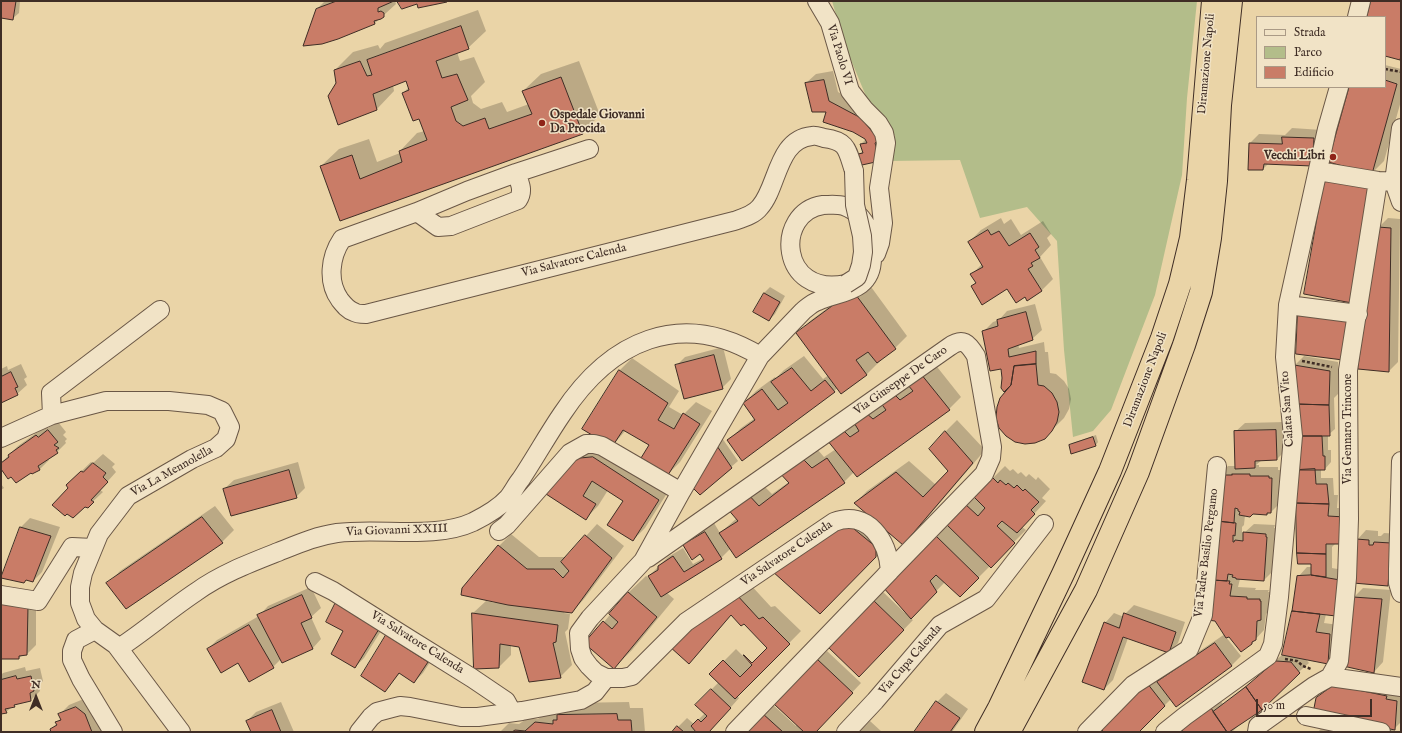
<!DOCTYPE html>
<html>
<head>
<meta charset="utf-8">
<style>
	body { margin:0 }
	#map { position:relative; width:1402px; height:733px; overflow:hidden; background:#ead4a7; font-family:"IM FELL English",serif }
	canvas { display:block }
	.frame { position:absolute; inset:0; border:2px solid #3f2d25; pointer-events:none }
	.legend { position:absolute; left:1256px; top:16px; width:130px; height:72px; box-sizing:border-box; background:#f1e3c6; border:1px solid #aa9a86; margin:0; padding:5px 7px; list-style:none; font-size:12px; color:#3f2d25 }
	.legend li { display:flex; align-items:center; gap:8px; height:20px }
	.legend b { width:20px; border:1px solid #aa9a86 }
	.north { position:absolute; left:16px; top:677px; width:40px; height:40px; -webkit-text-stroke:3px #f1e3c6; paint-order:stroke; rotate:0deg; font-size:11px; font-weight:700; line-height:16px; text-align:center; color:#3f2d25 }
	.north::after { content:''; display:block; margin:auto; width:14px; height:18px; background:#3f2d25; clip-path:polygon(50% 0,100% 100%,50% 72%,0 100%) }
	.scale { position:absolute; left:1256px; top:699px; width:116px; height:18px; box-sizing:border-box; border:2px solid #3f2d25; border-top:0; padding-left:5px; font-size:12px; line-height:14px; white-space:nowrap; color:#3f2d25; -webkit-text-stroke:3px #f1e3c6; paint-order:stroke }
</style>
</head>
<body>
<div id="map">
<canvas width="1402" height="733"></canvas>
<div class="frame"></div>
<ul class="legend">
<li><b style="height:5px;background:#f1e3c6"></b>Strada</li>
<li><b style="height:11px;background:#b3bd8a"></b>Parco</li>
<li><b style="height:11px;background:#c97c67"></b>Edificio</li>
</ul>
<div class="north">N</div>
<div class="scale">50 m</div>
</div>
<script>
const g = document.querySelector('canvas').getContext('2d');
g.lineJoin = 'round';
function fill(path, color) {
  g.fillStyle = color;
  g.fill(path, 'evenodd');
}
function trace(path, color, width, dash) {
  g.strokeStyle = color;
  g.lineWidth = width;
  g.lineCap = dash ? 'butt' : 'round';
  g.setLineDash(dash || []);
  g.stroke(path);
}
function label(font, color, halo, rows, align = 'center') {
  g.font = font + ' "IM FELL English",serif';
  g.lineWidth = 3;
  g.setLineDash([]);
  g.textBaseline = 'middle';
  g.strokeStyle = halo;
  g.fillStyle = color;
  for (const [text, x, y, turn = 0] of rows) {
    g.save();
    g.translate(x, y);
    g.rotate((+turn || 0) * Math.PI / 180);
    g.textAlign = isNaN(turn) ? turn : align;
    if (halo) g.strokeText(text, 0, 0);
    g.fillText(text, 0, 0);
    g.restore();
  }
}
const green = new Path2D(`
	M832,1H1197L1187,98L1182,175L1155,295L1111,410L1093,431L1073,437L1064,350L1057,241L1027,207L980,218L960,160L889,161L895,136L868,101L846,48Z`);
const shadow = new Path2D(`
	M1,1H20L19,13L12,19L1,17Z
	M325,1H395L396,4L375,23L317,9Z
	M478,10L486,31L468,48L457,52L460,61L474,57L485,82L471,96L473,103L481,109L502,102L507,112L529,104L523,91L541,74L579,61L600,115L582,133L341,220L321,166L339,149L369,139L377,162L400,153V151L417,133L425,131L420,118L403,93L409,87L406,80L393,85L394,91L377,109L339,123L335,70L353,52L378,45L380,49L385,43Z
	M1385,65L1401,69V101L1384,161L1375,170L1386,172L1364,290L1326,176L1338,164L1350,87H1385Z
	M833,71L838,92L870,109L889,151L859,154L863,151L861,144L866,139L827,111L806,83L816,74Z
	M1292,128L1322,130L1321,156L1269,163L1263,169L1250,143L1259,134L1285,135Z
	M1001,218L1004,224L1011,219L1021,235L1043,221L1051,234L1047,238L1051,245L1040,257L1053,279L1041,291L1026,296L1007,288L972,286L976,282L972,274L982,264L969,242L981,230Z
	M1388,218L1400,219L1398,362L1389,371L1360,368L1379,227Z
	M866,280L907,336L895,348L878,361L879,362L867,374L842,393L838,388L834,391L729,440L741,428L755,418L744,403L756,391L775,377L776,378L784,370L804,356L823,379L829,375L798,334L810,321Z
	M770,287L785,296L775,314L769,320L764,293Z
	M1035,304L1042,330L1032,339L1018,344L1019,348L1044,342L1045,352H1048L1050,373L1056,374L1064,381L1069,389L1071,399L1069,409L1064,418L1044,438L1012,386L1003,378L1002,368L984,331L993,322L999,320L1007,311Z
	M723,347L731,379L722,388L676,366L685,357Z
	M1304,356L1338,362V394L1334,398L1335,429L1328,435V450H1331V462L1325,469L1321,468V478H1333L1334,495H1338L1337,508H1354L1336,543L1332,547V568L1349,571L1326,614L1324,623L1339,625L1337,654L1328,663L1305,658L1309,663L1238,725V726L1232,732H1174L1180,726L1183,731L1193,721L1220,700L1223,704L1256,678L1283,654L1293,611L1298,577L1307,567H1312L1297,404L1295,365Z
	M632,358L679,391L669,407L683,415L696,402L712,411L680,462L668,474L650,445L626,430L612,446L583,428L620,370Z
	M934,363L961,397L949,409L854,472L844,482L731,548L721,558L666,592L674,599L632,650L614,668L604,622L628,593L646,576L651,580L649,576L668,557L683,548L693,564L704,558L701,553L684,545L693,536L714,523L720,533L737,518L759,481L772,494L789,482L811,442L824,457L836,449L829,440Z
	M21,364L27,377L24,379L27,385L17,394L1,402V369L7,366L8,370Z
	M957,420L985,450L915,532L903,544L855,503L867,491L909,461L936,485L949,471L945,432Z
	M58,422L66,432L63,435L67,439L65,441L66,443L57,452L48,458L49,460L40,469L32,473L1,468V463L18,446L46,426L48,428Z
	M1285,422L1286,450L1277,459L1262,460L1256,465H1259V467H1278V470H1281L1280,503L1271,512L1267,514L1252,513L1245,515L1244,525L1242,527V533H1244L1254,524L1275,525L1274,528H1276L1273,571L1264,580L1240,579L1238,587L1256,588L1255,590H1269L1268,592H1270V610L1266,614L1264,630L1252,643L1229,636L1226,637L1241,656L1231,666L1171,699L1138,732H1096L1156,675L1161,680L1167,673L1225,634L1219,475L1228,466H1236L1235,432L1245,423Z
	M1096,435L1098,442L1096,445L1072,452L1070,446L1073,443Z
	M722,438L738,461L731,467L691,485Z
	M586,447L671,487L645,528L633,540L624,500L608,490L598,506L585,519L547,494Z
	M103,454L115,464L112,467L116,472L100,490L103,492L87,507L67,485L91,462L93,463Z
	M298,462L305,488L296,497L224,489L234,480Z
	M1005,466L1010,471L1013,469L1018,474L1021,472L1026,477L1029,474L1036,480L1038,477L1050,489L1042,498L1046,501L1022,527L1026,530L960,596L945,582L910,618L913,620L859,676L828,646L882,591L905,613L906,612L884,587Z
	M1,484L4,488L1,490Z
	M215,506L234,530L222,542L108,584L120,571Z
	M849,516L888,544L820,613Z
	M30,518L60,527L42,572L33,581L27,579L24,582L21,527Z
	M597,524L624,546L584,599L572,612L565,611L564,613L570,614L568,629L565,632L572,665L560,677L519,646L511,645V655L499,667L473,613L486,601L496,603L499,546L511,534L539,557H567Z
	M1366,530L1378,531V536H1381L1384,533L1400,534L1397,575L1388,584L1357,540Z
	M748,582L771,607L775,606L801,631L737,696L739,698L709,732H673L687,718L694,724L705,713L696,705L719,682L711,674L736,649L751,664L768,648L744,622L732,614L689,663Z
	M311,587L321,608L311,617L321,639L312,649L281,659L273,667L239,662L208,649L217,640L259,616L268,606Z
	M1363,588L1391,590L1383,662L1374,672L1354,597Z
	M30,594L36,597V645L27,654L23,655L19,658H1Z
	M1134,605L1185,622L1178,643L1169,652L1128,638L1113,680L1104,689L1105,623L1114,613L1124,617L1125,614Z
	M388,620L364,658L355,667L345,631Z
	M396,626L436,653L423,673L414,682L400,673L385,691L387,636Z
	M827,651L861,683L815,732H746L772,704L796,726L817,660Z
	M25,667L26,671L40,668L43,681L39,685L40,691L31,700L17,703L6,712L1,713V675L3,673Z
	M1344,677L1401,691V722L1393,730L1399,732H1318L1331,718L1317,698L1327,689Z
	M946,693L968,709L952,732H915L937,702Z
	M86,698L105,732H52L51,730L61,718L60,714L69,705Z
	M281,702L294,732H252L247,721L256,712Z
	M629,702L630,708H643L645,732H500L509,723L519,724L528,718L538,719L548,711L570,703Z
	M870,721L882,732H859Z`);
const building = new Path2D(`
	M1,1H16L13,20L1,18Z
	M337,1H394L378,8V12L381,11L384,13V17L381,19L374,21L375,24L338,39L322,44L303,46L316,9Z
	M397,1H447V2L418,8L417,4L402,9Z
	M1371,1H1401V55L1400,60L1385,56V17H1367Z
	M461,26L469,49L436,61L442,78L457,74L468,100L451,107L456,121L463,126L485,118L489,129L532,114L522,91L561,77L583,134L340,221L320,166L352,155L360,179L402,162L399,151L427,140L419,119L413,121L402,93L409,90L406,81L373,94L377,110L338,125L328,96L336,83L334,70L360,61L367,76L372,75L367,60Z
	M824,80L829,101L861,118L879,140L875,143L880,161L862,165L858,154L863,153L860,144L867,143L865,139L853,132L823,122L826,112H812L805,83Z
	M1385,80L1397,84L1372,174L1328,162L1349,87H1385Z
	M1282,137L1314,138L1312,166L1264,164L1263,170H1248L1249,143L1282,144Z
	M1325,175L1374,184L1352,303L1304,294Z
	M1378,227L1391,228L1389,372L1358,369Z
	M988,230L991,235L999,231L1009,246L1030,233L1039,247L1035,250L1040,258L1031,263L1033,266L1028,269L1042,291L1027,301L1025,297L1016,303L1007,289L982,305L971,286L976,283L970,274L983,267L968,242Z
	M853,291L896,349L877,363L868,352L856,360L867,375L841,394L796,333Z
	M764,293L780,302L769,321L753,312Z
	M1298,311L1351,320L1343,360L1296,354Z
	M1026,312L1033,340L1008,349L1009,357L1036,351V364L1014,366L1011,385L1004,392L1001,388L1002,378L1001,369L990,371L982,331L998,326L997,320Z
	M714,355L723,389L684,399L675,365Z
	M1036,364L1038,385L1044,386L1052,393L1057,402L1059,412L1057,422L1052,431L1045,439L1035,443L1025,444L1015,442L1006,436L999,428L996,418L997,407L1000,398L1011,385L1014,366Z
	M1294,365L1330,371L1329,405L1296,404Z
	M792,368L811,391L825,380L835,392L742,461L727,440L755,420L743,403L762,389L778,410L788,403L771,382Z
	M619,370L668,403L658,420L674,429L683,413L700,424L668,475L641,458L649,445L623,430L612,447L582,429Z
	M11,372L18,387L15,388L18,395L1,403V377Z
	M921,374L950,410L857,477L827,440L842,429L850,437L859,431L853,421L866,413L873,419L886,410L880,402L893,393L900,400L913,391L907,384Z
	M1296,404L1329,405L1330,436H1298Z
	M48,430L58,442L54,445L59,448L56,450L58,453L38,466L40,470L32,474L31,473L16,483L11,477L8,479L1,469V463L9,457L8,455L36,435L38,437Z
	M1276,430L1277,460L1255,461V468L1235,469L1234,431Z
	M945,431L973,463L903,545L854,503L896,472L923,497L948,471L929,449Z
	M1298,436H1322L1323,456H1325V470H1298Z
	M1093,437L1096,446L1071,454L1069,445Z
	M715,443L732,468L700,495L690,485Z
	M798,454L812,468L827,458L845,483L736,558L719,533L738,521L726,507L746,492L759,506L789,483L777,470Z
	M593,457L659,500L633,541L607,525L623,501L592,481L583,496L596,504L586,520L546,494L573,459Z
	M93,463L106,473L103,477L108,482L91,500L94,502L88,508L85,507L73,518L67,514L65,516L52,505L68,488L66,485L81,471L83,472Z
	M1315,469L1316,484H1327L1329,504L1296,503L1298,470Z
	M289,470L297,498L231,516L223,489Z
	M1232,474H1250V476H1269V478H1272L1271,513H1267V515L1253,514L1250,517L1239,515L1240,512L1238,511V509L1235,508L1234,523L1217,521L1218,475H1232Z
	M992,477L998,483L1000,480L1006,485L1008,483L1014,488L1017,485L1023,491L1025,489L1039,502L1031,510L1035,514L1017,533L1002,521L997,526L1015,543L991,568L945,523L964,503L978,516L985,508L973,496Z
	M1296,503L1329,504L1328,516L1345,517L1344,544H1326V554L1297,553Z
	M202,517L223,543L126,609L106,583Z
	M1217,521L1236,523L1235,536L1233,535V542H1234L1235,540L1243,541V532L1266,534V537H1267L1264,581L1236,579V578L1232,577L1233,575L1228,574L1227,581L1212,580Z
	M848,524L876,547V557L820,614L772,571L836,528Z
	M20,527L51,536L33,582L26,580L24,583L1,578Z
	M705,532L722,559L661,597L648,576L658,570V566L673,556L684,572L704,560L700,554L692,560L683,545Z
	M585,535L612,558L572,613L508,605L461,595L462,588L498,545L527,569H554L563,578L569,571L561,562Z
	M935,535L979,578L960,597L936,575L930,581L937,592L911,619L883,587Z
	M1356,539L1369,540V545H1373L1374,542L1391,543L1388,586L1353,583Z
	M1297,553L1326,554V577L1311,575V564H1298Z
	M1311,575L1340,580L1336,616L1292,611L1297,576Z
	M1212,580L1230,581L1229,584H1232L1230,596L1247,597V599H1260V601H1261V620L1257,621L1256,640L1252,642V644L1241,652L1229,637L1226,638L1215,621L1207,620Z
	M628,592L657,617L614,669L584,643L603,621L612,629L618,622L609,614Z
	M736,594L759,619L763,617L790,644L735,699L709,674L723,660L740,677L752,665L743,655H744L752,663L767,648L744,624L741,626L731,615L689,664L669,646Z
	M302,595L312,618L301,623L313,649L282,663L257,615Z
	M1353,597L1382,599L1374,673L1343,666Z
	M872,599L904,630L859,677L827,646Z
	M336,602L379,629L355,668L331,654L343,631L326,622Z
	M1,604L28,606L27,655L19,656V659H1Z
	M1292,611L1320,614L1316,632L1330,634L1328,664L1282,655Z
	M472,613L558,625L556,642L553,643L561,678L529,682L519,647L500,644L499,668L474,669Z
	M1124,613L1176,632L1169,653L1123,637L1104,690L1082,682L1104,622L1119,628Z
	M249,625L274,668L249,682L238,663L221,673L207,649Z
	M386,635L428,662L414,683L399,673L385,692L361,676Z
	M1215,643L1232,666L1176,707L1157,682Z
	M817,659L853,693L816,732H804L774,704Z
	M1276,661L1291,662L1300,673L1262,710L1246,687Z
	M16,676L17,679L31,676L34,691L30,693L31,701L14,705L15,707L5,709L7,713L1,714V680Z
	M1147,683L1165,706L1139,732H1104L1099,727Z
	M1334,685L1387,696L1386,699L1397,701L1395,730L1313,713L1316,698Z
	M1246,687L1262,710L1229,732H1227L1213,712Z
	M711,689L731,708L709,732H696L691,726L698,719L701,722L707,716L695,705Z
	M936,701L960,718L950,732H914Z
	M76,707L85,714L92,732H51L50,729L57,725L55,722L61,720L58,714Z
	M1211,708L1227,732H1184L1182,730Z
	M272,710L281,732H251L246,721Z
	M762,713L783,732H745Z
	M617,714L618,720H631L632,732H512L515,730L525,731L535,722L553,724V720H557V715Z
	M677,726L684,732H672Z`);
const path = new Path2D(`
	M1385,69L1401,72
	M1302,361L1332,367
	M1285,659L1297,661L1303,666L1311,669`);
const minor = new Path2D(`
	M817,1L830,23L850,91L864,109L878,123L884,133L886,143L879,188L883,223L880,243L876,254
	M1357,17L1361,1
	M1401,128L1394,182L1401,202
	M1318,171L1378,181L1401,182
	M516,173L589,149
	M417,212L467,191L516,173C520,183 524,191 518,200L451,226L438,227L417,212L342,239C330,257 327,282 340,300C344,305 348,310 354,312C357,314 362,314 366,314L734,221C743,218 754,215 760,207C778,187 777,139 812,136C815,135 820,137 824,138C848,141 847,150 854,171
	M1288,305L1358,314
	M52,415L51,393L160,310
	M1,438L52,415L106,401H169L208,405L222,411L230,427L226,439L216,448L192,459L128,496L99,534L83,573L80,587V603L86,619L95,630L116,645L181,732
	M1401,461L1398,569V583L1401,593
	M499,531L507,525L570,453L586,444H594L602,446L681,492
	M648,558L949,347C963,337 968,343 976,356L992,447L991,458L984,474L885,576
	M315,582L333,591L411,640L472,678L506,701L512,712
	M1,595L38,601L72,547L93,548
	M95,630L76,640L72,651V660L81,679L113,732
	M119,648C145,631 169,610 196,592C221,574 250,563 278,552C298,544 316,536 337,533C379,527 434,540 473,522C485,516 499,508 508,498C513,492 516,485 521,479C535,458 547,436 562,414C610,341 680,308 760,356
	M1330,677L1401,687
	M1306,716L1381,732
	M359,732L371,717L377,712L392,708L400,706L410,707L461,717H478L522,711L581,700L595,692L606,678
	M735,732L890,571C888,541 868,509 834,522L686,622L632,676L623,678H606L596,673L589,666L583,658L580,649L579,633L590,618L643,561L681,492L760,356L803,311C808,307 812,303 818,301C841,291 872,292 872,258C873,251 872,244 871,237C867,223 858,211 844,206C838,204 830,205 823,205C774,212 779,298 846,284
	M846,732L875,701L940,625L986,599L1044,524
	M1087,732L1133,685L1189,649L1203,615L1217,466
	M1165,732L1185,716L1268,656L1273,644L1279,597L1293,436L1285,357L1288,305L1327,129L1339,87
	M1257,732L1258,726L1314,686L1330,677L1339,661L1347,578L1349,519L1348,370L1378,181`);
const highway = new Path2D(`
	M986,732L999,708L1063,574L1110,471L1162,338L1180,284L1191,238L1198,180L1213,1
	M1009,732L1086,590L1138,472L1184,345L1201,292L1210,238L1216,181L1220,105L1231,1`);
const minorBridge = new Path2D(`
	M846,284L857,277L861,265L863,252L862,236L855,205L854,171`);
const markers = [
	[542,123,4,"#8f2418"],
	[1333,157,4,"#8f2418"]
];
const streetNames = [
	["Via Paolo VI",839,55,73],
	["Diramazione Napoli",1207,64,-85],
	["Via Salvatore Calenda",574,261,-14],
	["Diramazione Napoli",1146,380,-69],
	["Via Giuseppe De Caro",901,381,-35],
	["Calata San Vito",1288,409,-94],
	["Via Gennaro Trincone",1349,429,-90],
	["Via La Mennolella",172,472,-29],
	["Via Giovanni XXIII",397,531,-2],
	["Via Padre Basilio Pergamo",1207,553,-83],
	["Via Salvatore Calenda",787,554,-34],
	["Via Salvatore Calenda",417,643,32],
	["Via Cupa Calenda",911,660,-49]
];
const poiNames = [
	["Ospedale Giovanni",550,116],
	["Da Procida",550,130],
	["Vecchi Libri",1325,157,"right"]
];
fill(green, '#b3bd8a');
fill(shadow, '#0003');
fill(building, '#c97c67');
trace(building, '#3f2d25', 1);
trace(minor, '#6a5746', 20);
trace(highway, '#3f2d25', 24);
trace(path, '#3f2d25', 2.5, [3, 2]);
trace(minor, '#f1e3c6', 18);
trace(highway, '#ead4a7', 22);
trace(minorBridge, '#6a5746', 20, []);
trace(minorBridge, '#f1e3c6', 18);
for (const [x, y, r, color] of markers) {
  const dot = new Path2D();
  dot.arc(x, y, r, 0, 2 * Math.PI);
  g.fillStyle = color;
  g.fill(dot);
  trace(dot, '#f1e3c6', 1.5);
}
label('12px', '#3f2d25', '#f1e3c6', streetNames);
label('bold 12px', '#3f2d25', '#f1e3c6', poiNames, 'left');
</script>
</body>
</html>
